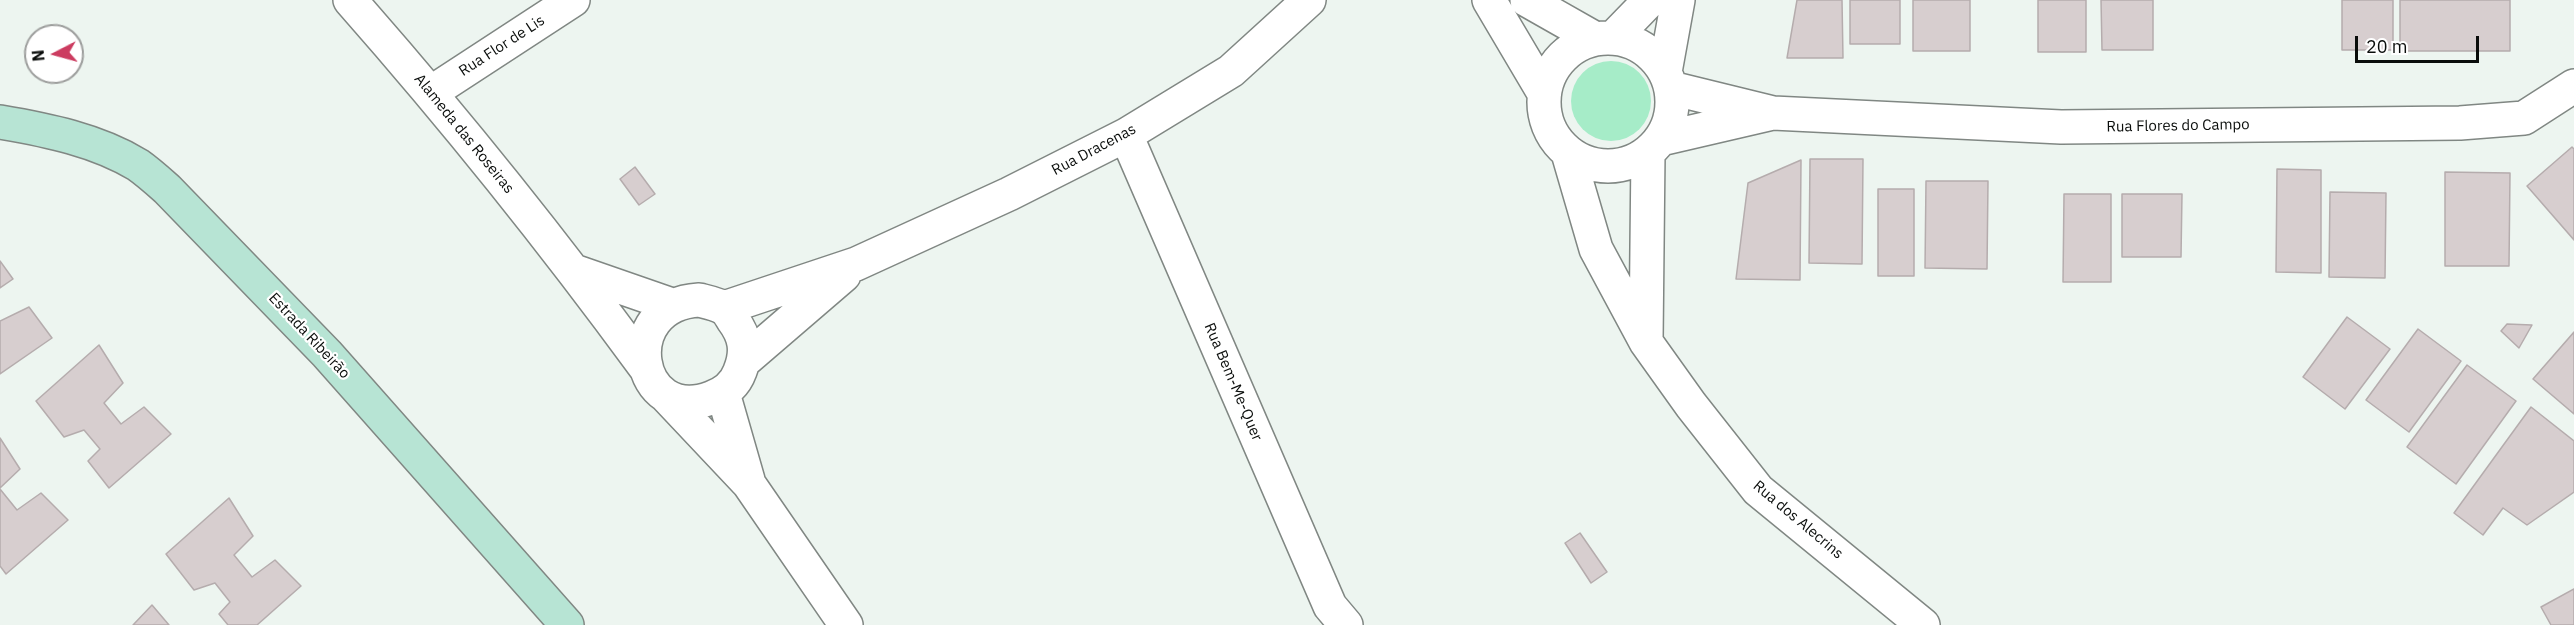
<!DOCTYPE html>
<html>
<head>
<meta charset="utf-8">
<style>
	body { margin:0 }
	#map { position:relative; width:2574px; height:625px; overflow:hidden; background:#edf5f0; font-family:"IBM Plex Sans",sans-serif }
	canvas { display:block }
	.north { position:absolute; left:24px; top:24px; width:60px; height:60px; box-sizing:border-box; background:#fff; border:2px solid #9d9e9d; border-radius:50%; rotate:264deg; font-size:16px; font-weight:700; line-height:24px; text-align:center; color:#0a0d0b }
	.north::after { content:''; display:block; margin:auto; width:21px; height:27px; background:#cc3c60; clip-path:polygon(50% 0,100% 100%,50% 72%,0 100%) }
	.scale { position:absolute; left:2355px; top:36px; width:124px; height:27px; box-sizing:border-box; border:3px solid #0a0d0b; border-top:0; padding-left:8px; font-size:18px; line-height:21px; white-space:nowrap; color:#0a0d0b; -webkit-text-stroke:4px #fff; paint-order:stroke }
</style>
</head>
<body>
<div id="map">
<canvas width="2574" height="625"></canvas>
<div class="north">N</div>
<div class="scale">20 m</div>
</div>
<script>
const g = document.querySelector('canvas').getContext('2d');
g.lineJoin = 'round';
function fill(path, color) {
  g.fillStyle = color;
  g.fill(path, 'evenodd');
}
function trace(path, color, width, dash) {
  g.strokeStyle = color;
  g.lineWidth = width;
  g.lineCap = dash ? 'butt' : 'round';
  g.setLineDash(dash || []);
  g.stroke(path);
}
function label(font, color, halo, rows, align = 'center') {
  g.font = font + ' "IBM Plex Sans",sans-serif';
  g.lineWidth = 4.5;
  g.setLineDash([]);
  g.textBaseline = 'middle';
  g.strokeStyle = halo;
  g.fillStyle = color;
  for (const [text, x, y, turn = 0] of rows) {
    g.save();
    g.translate(x, y);
    g.rotate((+turn || 0) * Math.PI / 180);
    g.textAlign = isNaN(turn) ? turn : align;
    if (halo) g.strokeText(text, 0, 0);
    g.fillText(text, 0, 0);
    g.restore();
  }
}
const green = new Path2D(`
	M1571 101a40 40 0 1 1 80 0a40 40 0 1 1-80 0Z`);
const building = new Path2D(`
	M1797,0H1842L1843,58H1787Z
	M1850,0H1900V44H1850Z
	M1913,0H1970V51H1913Z
	M2038,0H2086V52H2038Z
	M2101,0H2153V50H2102Z
	M2342,0H2393V50H2342Z
	M2400,0H2510V51H2400Z
	M2572,147L2574,149V240L2527,186Z
	M1810,159H1863L1862,264L1809,263Z
	M1801,160L1800,280L1736,279L1748,183Z
	M635,167L655,194L639,205L620,179Z
	M2277,169L2321,170V273L2276,272Z
	M2445,172L2510,173L2509,266H2445Z
	M1926,181H1988L1987,269L1925,268Z
	M1878,189H1914V276H1878Z
	M2330,192L2386,193L2385,278L2329,277Z
	M2064,194H2111V282H2063Z
	M2122,194H2182L2181,257H2122Z
	M0,261L13,279L0,288Z
	M29,307L52,338L0,374V321Z
	M2347,317L2390,349L2345,409L2303,377Z
	M2507,324L2532,325L2519,348L2501,331Z
	M2418,329L2461,361L2409,432L2366,400Z
	M2574,332V414L2533,379Z
	M99,345L123,383L104,403L121,424L144,407L171,434L109,488L88,461L100,449L84,430L64,437L36,401Z
	M2467,365L2516,401L2456,484L2407,447Z
	M2531,407L2574,441V492L2527,525L2503,508L2483,535L2454,513Z
	M0,438L20,469L0,488Z
	M0,489L17,510L41,493L68,520L6,574L0,566Z
	M229,498L253,536L234,555L252,577L275,560L301,586L257,625H228L219,614L230,602L215,583L194,590L166,554Z
	M1580,533L1607,572L1591,583L1565,543Z
	M2574,589V625H2551L2541,607Z
	M152,605L169,625H133Z`);
const street = new Path2D(`
	M350,0C454,118 552,240 645,367
	M1489,0L1544,93
	M1527,0L1594,38
	M1614,37L1650,0
	M1544 102a64 64 0 1 1 128 0a64 64 0 1 1-128 0Z
	M1665,72L1678,0
	M432,92L573,0
	M1773,113L2061,127L2460,123L2524,118L2574,86
	M1126,135L1330,606L1346,625
	M1661,139L1773,113L1671,88
	M1568,153L1596,249L1646,342L1691,405L1758,490L1923,625
	M574,271L672,305
	M699,300C707,302 718,304 725,309C728,311 731,317 733,320C745,336 748,351 740,371C735,385 725,393 711,398C635,426 615,305 699,300Z
	M724,308L856,264L1009,194L1126,135L1231,71L1309,0
	M1646,340L1648,153
	M744,361L844,275
	M723,393L748,480
	M666,396L749,484L846,625`);
const secondary = new Path2D(`
	M0,122C47,130 97,140 138,165C148,172 158,181 167,189L327,354L567,625`);
const streetNames = [
	["Rua Flor de Lis",502,46,-33],
	["Rua Flores do Campo",2178,126,-1],
	["Alameda das Roseiras",464,134,51],
	["Rua Dracenas",1094,150,-28],
	["Estrada Ribeirão",309,336,47],
	["Rua Bem-Me-Quer",1233,382,67],
	["Rua dos Alecrins",1798,520,40]
];
fill(green, '#a6ecc8');
fill(building, '#d7cecf');
trace(building, '#b5acad', 1.5);
trace(street, '#808783', 36);
trace(secondary, '#808783', 36);
trace(street, '#fff', 33);
trace(secondary, '#b7e4d4', 33);
label('15px', '#0a0d0b', '#fff', streetNames);
</script>
</body>
</html>
